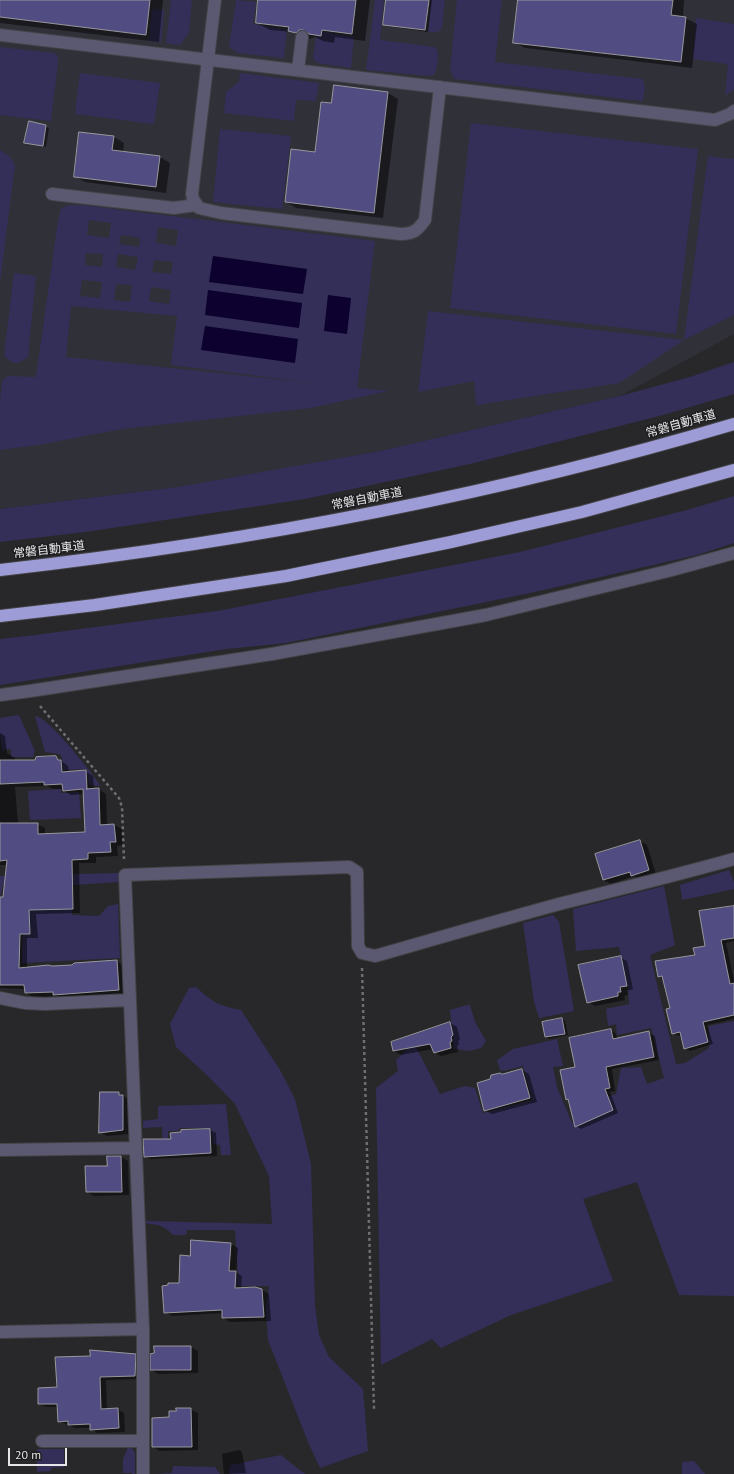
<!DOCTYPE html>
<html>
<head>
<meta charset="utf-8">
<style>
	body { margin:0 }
	#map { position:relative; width:734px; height:1474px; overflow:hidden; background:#28282b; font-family:"PT Sans",sans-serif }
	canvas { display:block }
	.scale { position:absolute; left:8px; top:1448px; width:59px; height:18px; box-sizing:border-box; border:2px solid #e6e6e9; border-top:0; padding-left:5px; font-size:12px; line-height:14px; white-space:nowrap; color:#e6e6e9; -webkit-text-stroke:3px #1e1e21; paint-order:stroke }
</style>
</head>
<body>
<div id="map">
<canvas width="734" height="1474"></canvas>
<div class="scale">20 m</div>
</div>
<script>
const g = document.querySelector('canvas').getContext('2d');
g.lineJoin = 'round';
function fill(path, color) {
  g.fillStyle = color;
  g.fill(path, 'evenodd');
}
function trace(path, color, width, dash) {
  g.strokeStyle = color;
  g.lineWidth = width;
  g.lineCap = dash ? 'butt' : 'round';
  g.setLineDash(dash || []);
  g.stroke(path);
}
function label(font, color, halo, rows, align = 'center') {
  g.font = font + ' "PT Sans","Noto Sans JP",sans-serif';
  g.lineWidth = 3;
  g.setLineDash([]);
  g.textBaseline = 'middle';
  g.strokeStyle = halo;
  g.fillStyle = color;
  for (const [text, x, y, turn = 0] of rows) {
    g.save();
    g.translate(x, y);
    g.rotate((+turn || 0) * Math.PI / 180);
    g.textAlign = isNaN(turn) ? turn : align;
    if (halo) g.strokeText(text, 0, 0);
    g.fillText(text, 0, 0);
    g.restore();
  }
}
const built = new Path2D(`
	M0,0H734V334L620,396L380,451L261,473L178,487L0,509Z`);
const green = new Path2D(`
	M171,0H192L189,33L180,45L166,43Z
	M236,0L256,2L253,24L287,30L284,58L238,53L229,47Z
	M375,0H384L380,40L435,47C441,55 437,65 435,74L431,76L366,70Z
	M431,0H445L442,27L441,30L437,32H428Z
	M457,0H502L495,62L643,79L645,87L643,101L454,79L450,70Z
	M152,9L164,10L161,42L149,41Z
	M696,18L734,24V89L725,96L728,64L693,59Z
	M323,32L354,37L351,68L318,63L313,59L316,37H322Z
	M0,47L54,53L58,56V62L51,121L0,115Z
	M80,73L160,83L154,124L75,114Z
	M240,73L319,83L316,101L296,100L294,121L224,113L226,92L239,82Z
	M471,123L698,149L676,334L450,308Z
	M220,129L291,136L282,209L213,202Z
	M0,150L10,157L15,165L0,282Z
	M708,156L732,159L734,158V315L684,340L619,383L476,405L474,381L418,392L428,311L684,340Z
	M68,205H81L375,241L357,388L388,391L311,408L122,429L38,445L0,450V402L2,381L8,376L36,377L58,221L61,209ZM89,220L111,223L109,238L87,235ZM158,227L178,230L176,246L156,243ZM121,235L140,238L139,247L119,244ZM86,253L103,254L102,267L85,265ZM118,254L138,257L135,270L116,267ZM213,256L307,269L303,294L210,282ZM154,260L173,262L171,274L152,272ZM82,280L102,282L100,298L80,296ZM116,284L132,285L130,302L114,300ZM151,287L171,290L169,304L149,301ZM71,306L177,316L171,365L322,384L66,357Z
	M14,273L36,276L28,357C18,365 12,365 4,355Z
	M734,362V394L663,415L470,464L305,499L85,532L0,542V509L178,487L380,451L620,396L690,377Z
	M734,496V543L697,555L530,593L286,643L226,649L0,685V639L35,635L217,611L290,597L520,552L687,510Z
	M19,715L35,751L33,757H11V749L2,750L0,734V718Z
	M35,716C48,716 92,773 101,786L89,785L86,769L63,770L62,759L60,754L45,752Z
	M61,789V793L79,792L81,818L30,820L28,791Z
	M729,870L734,882V889L682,900L680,885Z
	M119,873V882L73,885L72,915L99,916L108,906L118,904L120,958L22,963L23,901L17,885H3L1,895H0V876Z
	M664,886L675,945L650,955L676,1064L685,1063L709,1048V1026L734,1021V1296L679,1295L637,1182L583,1199L613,1281L511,1315L441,1348L432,1339L381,1365L376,1088L398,1071L396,1060L414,1043L440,1094L465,1086L475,1088L483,1113L532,1100L523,1066L503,1071L500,1070L497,1060L513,1049L557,1039L563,1066L553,1067L557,1087L572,1123L586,1116V1103L616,1094L621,1068L641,1067L647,1084L664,1078L651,1028L617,1035L616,1024L608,1026L606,1009L629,1004L628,988L619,947L576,951L573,909Z
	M553,915L559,922L574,1011L539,1018L534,1002L523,923Z
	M196,987C214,1003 217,1005 241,1010L280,1070L295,1099L311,1164L315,1305L319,1335L329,1357L363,1389L368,1451L320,1468L308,1442L268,1340L266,1309L269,1286H223V1277L238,1276L235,1230H187L186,1235H173C164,1225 158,1225 145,1223L146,1221L272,1224L269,1176L235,1104L208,1076L176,1047L170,1024L189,988Z
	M467,1005H470L475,1022L486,1041L481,1048L470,1051L454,1049L450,1010Z
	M226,1104L231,1155H221L220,1145L213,1144L211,1128H180L178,1131H168L169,1155L163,1156L162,1127L143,1128V1121L158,1119V1106Z
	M128,1447H131L135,1453V1474H132V1473H123V1459Z
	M37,1449H64V1467L51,1468V1471L37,1472Z
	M281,1455L305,1474H229L230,1465Z
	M694,1461L705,1474H682V1462Z
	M173,1466L215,1467L220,1474H157L172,1473Z`);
const water = new Path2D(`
	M213,256L307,269L303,294L209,282Z
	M208,290L302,303L299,328L205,315Z
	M328,295L351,298L347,334L324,331Z
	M205,326L298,339L295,363L201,350Z`);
const shadow = new Path2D(`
	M0,0H163L159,42L0,23Z
	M259,0H370L365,41L335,37L334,43L323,41L315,37L310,39L302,38L292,32L270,30L257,23Z
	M387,0H432L428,32L387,26L384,24Z
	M519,0H684L683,17L697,24L692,68L525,48L514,42Z
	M335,86L388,93L398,99L383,218L296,208L286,202L316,153L332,104Z
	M29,122L49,128L46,147L26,142Z
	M114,137L124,143L123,152L160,157L170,163L166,193L85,182L75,176Z
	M0,733L5,736L7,753L15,758V761H36L56,757L68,766L69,773L85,771L93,776L94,790L98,789L106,794L107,825H114L122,829L123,845L117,846L118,856L96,857V863H79L80,913L36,914L38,938H27V968H51L117,961L124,966L126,994L62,999L57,996L33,997L26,993L25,989L0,988V898H4L8,865H0ZM47,786L53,789H63L64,791L71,795L84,794L86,833L45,835V828L37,824H18L15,787Z
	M640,841L647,845L656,874L639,879L634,876L611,884L604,880Z
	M734,907V941L726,943L734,981V1019L707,1025L713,1044L690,1051L685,1048L682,1035L678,1036L673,1033L671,1009L663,979L658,976L696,956L706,946Z
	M620,957L627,961L633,989L627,991L628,995L624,996L625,1000L595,1006L588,1002Z
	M562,1019L565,1021L568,1035L549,1039L546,1037Z
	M450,1023L457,1027L460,1039L458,1041L459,1045L457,1046L458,1052L441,1056L434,1052L433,1049L401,1055L394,1051Z
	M611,1030L616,1034L617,1039L649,1033L655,1036L659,1060L612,1069L615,1091L610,1092L618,1113L581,1129L576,1126L569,1100L567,1099L576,1068Z
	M522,1070L529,1074L537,1102L492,1114L485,1110L503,1075Z
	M119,1093L130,1100L129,1134L107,1136L100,1132Z
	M210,1130L216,1133L217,1156L150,1159L145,1156L172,1140Z
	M121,1157L128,1161L129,1195L94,1196L87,1192L108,1167Z
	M231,1244L238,1248L236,1272L242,1276L241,1288L262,1290L269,1294L271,1321L230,1322L223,1318V1313L172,1316L165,1312L180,1284L191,1257Z
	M191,1347L198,1351V1373L158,1374L152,1370L155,1354Z
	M135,1355L142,1359L141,1379L106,1380L107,1409H118L124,1413L125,1432L97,1433L91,1428H75L59,1421V1407H46L39,1404L58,1388Z
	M177,1409L191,1410L198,1413V1450L160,1451L153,1447L170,1418L177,1412Z
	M239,1450L242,1452L246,1473L224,1474L222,1454Z`);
const building = new Path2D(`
	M0,0H150L146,35L0,17Z
	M258,0H356L352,34L322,30L321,36L309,34L303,30H299L296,33L288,31L289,27L256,23Z
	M386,0H429L425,30L383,25Z
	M518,0H673L671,15L686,17L681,62L513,43Z
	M334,85L388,92L374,213L285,202L291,149L315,152L321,102L331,103Z
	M29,121L46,125L43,146L24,143Z
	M79,132L114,136L112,150L160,156L156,187L74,177Z
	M56,756L58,760H61L62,772L86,770L87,789H86L99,788L100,825L114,824L116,842H110L111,852L88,853V859L72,860L73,909L29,910L30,934H20L19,968L48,965L52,966L72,965L74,963L117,960L119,990L53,995V992L25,993L24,985H0V897H3L7,860L0,861V823H38V834L85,832L83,789L63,791L62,784L44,785V782L0,784V760H35L36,757Z
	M640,840L649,870L631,876L630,872L603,880L595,854Z
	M734,906V938L721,940L730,984L734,983V1015L703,1022L708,1042L684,1049L680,1032L672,1034L666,1009L670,1008L662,976L658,977L655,961L695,955L693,948L705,946L699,911Z
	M621,956L627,986L620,987L621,992H618V996L587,1003L578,965Z
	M562,1018L565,1034L545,1037L542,1022Z
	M450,1022L453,1035L451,1037L452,1041L450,1042L451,1048L434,1053L430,1044L393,1051L391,1042Z
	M611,1029L613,1039L649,1031L654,1057L606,1067L610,1088L605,1089L613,1110L575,1127L568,1099L566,1100L560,1070L575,1067L569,1038Z
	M522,1069L530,1098L484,1111L477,1083L490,1079L491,1075L500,1073L502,1074Z
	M100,1092H119V1095H123V1130L99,1133Z
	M210,1129L211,1153L144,1157L143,1139H171L170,1133L181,1132V1130Z
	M107,1156H121L122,1192H86L85,1166H107Z
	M191,1240L231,1243L229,1271H236L235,1288L255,1287L262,1289L264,1317L222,1318V1310L164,1313L162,1286L168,1285V1283H179L180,1255L190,1256Z
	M154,1346H191V1370H150V1354L154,1353Z
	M90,1350L136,1354L135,1376L100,1377L101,1409L118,1408L119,1428L90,1430V1424L68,1425V1421L58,1422L57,1404H38V1388L57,1387L55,1357L90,1356Z
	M176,1408H191L192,1447H152V1418L169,1417V1411H176Z`);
const path = new Path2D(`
	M40,706L119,798L122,807L124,859
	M362,968L374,1409`);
const minor = new Path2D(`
	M215,0L192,194L193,199L199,208L221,213L400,234C413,234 417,231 425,220L440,87
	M0,35L715,120L730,114L734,111
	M298,70L302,37
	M52,194L174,208L196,205
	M0,695L30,691L272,654L486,615L668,571L734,553
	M0,998L25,1003L45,1004L130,1000
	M0,1150L135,1148
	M0,1332L143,1329
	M42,1441H143
	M143,1474V1329L125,875L349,867L357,872L358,946L362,953L375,956C438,938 500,920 563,903C620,889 677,875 734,859`);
const highway = new Path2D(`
	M0,570C248,542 495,495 734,424
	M0,616L95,605L286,576L451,542L582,512L734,470`);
const streetNames = [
	["常磐自動車道",681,424,-16],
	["常磐自動車道",367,499,-11],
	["常磐自動車道",49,550,-7]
];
fill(built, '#303039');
fill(green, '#332f58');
fill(water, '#0d012f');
fill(shadow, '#0007');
fill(building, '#514d83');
trace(building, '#97979b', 1);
trace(minor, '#434346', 14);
trace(highway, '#434346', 14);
trace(path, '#6f6f72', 2.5, [3, 3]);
trace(minor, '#5a5971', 12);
trace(highway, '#9e9cd7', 12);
label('12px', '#e6e6e9', '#1e1e21', streetNames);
</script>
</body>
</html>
